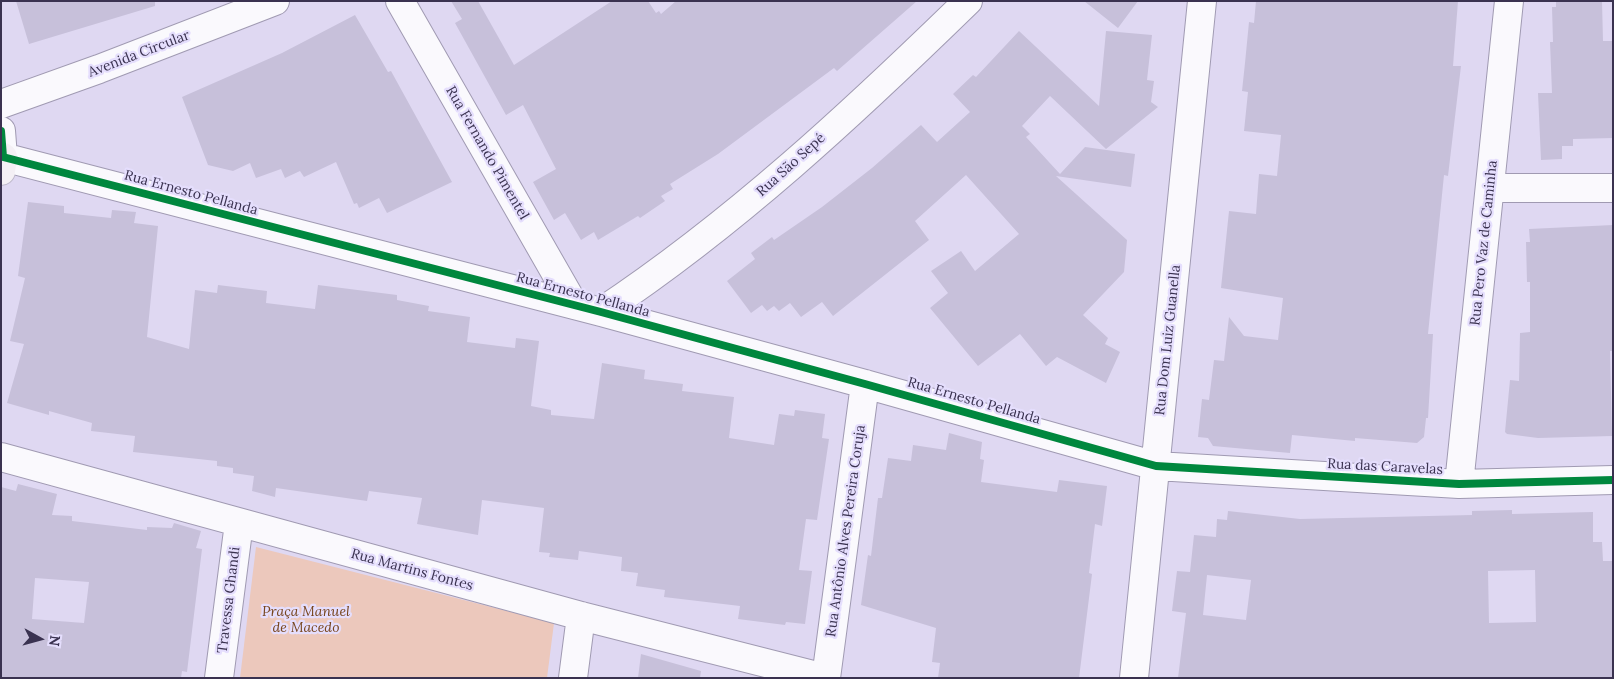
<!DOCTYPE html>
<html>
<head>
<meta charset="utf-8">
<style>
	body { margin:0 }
	#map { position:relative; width:1614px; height:679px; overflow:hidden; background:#dfd8f2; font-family:Lora,serif }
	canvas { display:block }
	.frame { position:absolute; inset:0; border:2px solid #3a3250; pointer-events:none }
	.north { position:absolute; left:15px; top:614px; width:50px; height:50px; -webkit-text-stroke:4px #e5defd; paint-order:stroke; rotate:97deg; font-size:14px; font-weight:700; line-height:20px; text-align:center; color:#3a3250 }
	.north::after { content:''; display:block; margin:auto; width:18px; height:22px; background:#3a3250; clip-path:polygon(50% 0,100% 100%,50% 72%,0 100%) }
</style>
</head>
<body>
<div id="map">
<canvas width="1614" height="679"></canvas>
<div class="frame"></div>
<div class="north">N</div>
</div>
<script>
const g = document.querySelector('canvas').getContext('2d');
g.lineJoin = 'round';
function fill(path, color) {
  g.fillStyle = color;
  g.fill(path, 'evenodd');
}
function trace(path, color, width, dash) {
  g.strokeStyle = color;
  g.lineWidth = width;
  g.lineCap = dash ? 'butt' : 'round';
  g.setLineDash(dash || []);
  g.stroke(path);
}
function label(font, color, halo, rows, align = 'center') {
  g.font = font + ' Lora,serif';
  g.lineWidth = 4.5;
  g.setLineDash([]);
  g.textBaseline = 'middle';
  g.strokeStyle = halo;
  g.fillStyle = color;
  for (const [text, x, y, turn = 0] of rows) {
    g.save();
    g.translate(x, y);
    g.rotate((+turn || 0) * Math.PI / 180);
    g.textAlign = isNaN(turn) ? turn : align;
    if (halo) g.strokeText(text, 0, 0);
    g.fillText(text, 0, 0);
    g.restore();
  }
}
const green = new Path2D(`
	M256,547L554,623L547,678H240Z`);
const building = new Path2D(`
	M16,1H155V6L29,44Z
	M451,1H478L514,65L612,1H648L656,13L659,11L661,14L676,1H917L837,71L834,68L718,154L670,184L673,189L661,196L665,201L640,218L638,216L598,240L594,232L581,240L565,213L554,220L533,182L556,169L523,105L506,115L455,23L462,19Z
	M1084,1H1138L1118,28Z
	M1256,1H1458L1453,66H1461L1448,176L1444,175L1428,334H1433L1428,418H1426L1424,437L1417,443L1355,438V441L1292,435L1290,453L1213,446L1208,438L1198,437L1202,399L1209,400L1214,360L1224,361L1229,317L1244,336L1278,340L1283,298L1221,288L1229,211L1256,214L1259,174L1277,176L1281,135L1244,131L1248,92L1242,91L1245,63L1249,22L1254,23Z
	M1556,1H1602L1603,41H1613V138L1573,139V146H1562V159L1541,160L1538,93H1552L1550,42H1553L1552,7H1556Z
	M355,15L388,72L391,71L452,182L387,213L379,198L359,208L357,203L354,204L336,162L304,177L300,171L285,178L281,169L256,178L250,163L233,171L208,165L182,97L282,53Z
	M1019,31L1099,106L1106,31L1152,35L1147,80L1154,81L1151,102L1158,107L1106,149L1050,96L1022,126L1030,134L1026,137L1060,174L1085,147L1135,154L1131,187L1056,176L1127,240L1124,272L1083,315L1108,338L1105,344L1120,352L1106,383L1057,357L1046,366L1020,334L978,366L930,308L948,293L931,271L961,251L975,271L1019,234L966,175L915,221L929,240L833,316L822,302L801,317L790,303L779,311L774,306L767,311L762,305L751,313L727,281L755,259L751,253L772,237L774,240L822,207L872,168L921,125L937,142L970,112L953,94L973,75L976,77Z
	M28,202L64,206V213L111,218L112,210L136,212L134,223L158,226L147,337L189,349L195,290L217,293L218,285L267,291L266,303L315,309L318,285L397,295V300L429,306L428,311L470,317L467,342L515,348L516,338L539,341L531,406L551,410V415L594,419L602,363L645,370L644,379L683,384L682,391L734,397L729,438L774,445L779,414L794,416L795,410L825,414L822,438L829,439L817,520L806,519L799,570L812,571L805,624L786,622L785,625L738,619L740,606L664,597L665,590L636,586L638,573L621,571L622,557L579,551L578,560L549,557L550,553L539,552L544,508L482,500L478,535L417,524L422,498L369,491L367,501L276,488L275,497L252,491L254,476L233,473V468L217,466V461L133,452L135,436L91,431L92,423L49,411V415L7,403L24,344L10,341L25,278L18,276Z
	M1613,225V351H1610L1612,436L1538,438L1507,434L1505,432L1510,380L1519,381L1520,333L1530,332V282H1527L1526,242H1530L1529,229Z
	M949,433L982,442L980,459L984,460L981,482L1057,492L1059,480L1107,486L1102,526L1095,524L1089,573L1092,574L1079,678H938L940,663L932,662L936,628L861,605L868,555L871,556L878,498H882L888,458L911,461L913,445L946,450Z
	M18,484L57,494L52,515L72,516V521L147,530V527L172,528L174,523L201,531L196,548L202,549L187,672L182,671L181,678H1V487L16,491ZM35,578L89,582L84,623L32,619Z
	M1512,510V514L1593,512V542H1602L1603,561H1612L1613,678H1178L1186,613L1172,611L1177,571L1190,572L1194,535L1216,537L1217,519L1227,520L1228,511L1300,519L1472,515V511ZM1535,570L1536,622L1489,623L1488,571ZM1207,575L1251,580L1246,620L1203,615Z
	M641,654L701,671L700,678H638Z`);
const minor = new Path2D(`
	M400,1L574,305
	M1,104L99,69L275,1
	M1,131L3,157L601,312L865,384L1156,466L1459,484L1613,480
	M1490,188H1613
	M601,312C735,223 853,113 968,1
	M1,457L581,616L825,678
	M1459,484L1509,1
	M219,678L239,523
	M573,678L581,616
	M826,678L865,384
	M1134,678L1202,1`);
const major = new Path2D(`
	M1,156L3,157L1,171`);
const cycleway = new Path2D(`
	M1,131L3,157L601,312L865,384L1156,466L1459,484L1613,480`);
const streetNames = [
	["Avenida Circular",139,54,-21],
	["Rua Fernando Pimentel",487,153,60],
	["Rua São Sepé",791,165,-42],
	["Rua Ernesto Pellanda",191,193,15],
	["Rua Pero Vaz de Caminha",1484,243,-84],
	["Rua Ernesto Pellanda",583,295,15],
	["Rua Dom Luiz Guanella",1168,340,-84],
	["Rua Ernesto Pellanda",974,401,16],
	["Rua das Caravelas",1385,467,3],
	["Rua Antônio Alves Pereira Coruja",846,531,-82],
	["Rua Martins Fontes",412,570,15],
	["Travessa Ghandi",229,600,-83]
];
const parkNames = [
	["Praça Manuel",306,612],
	["de Macedo",306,628]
];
fill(green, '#ecc8bc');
fill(building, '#c7c0da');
trace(minor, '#a09ab2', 30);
trace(major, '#beb9ca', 30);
trace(minor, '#faf9fd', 28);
trace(major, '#f4f0f5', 28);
trace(cycleway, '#00873e', 8);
label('14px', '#3a3250', '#e5defd', streetNames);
label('italic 14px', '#77451d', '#e5defd', parkNames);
</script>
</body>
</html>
